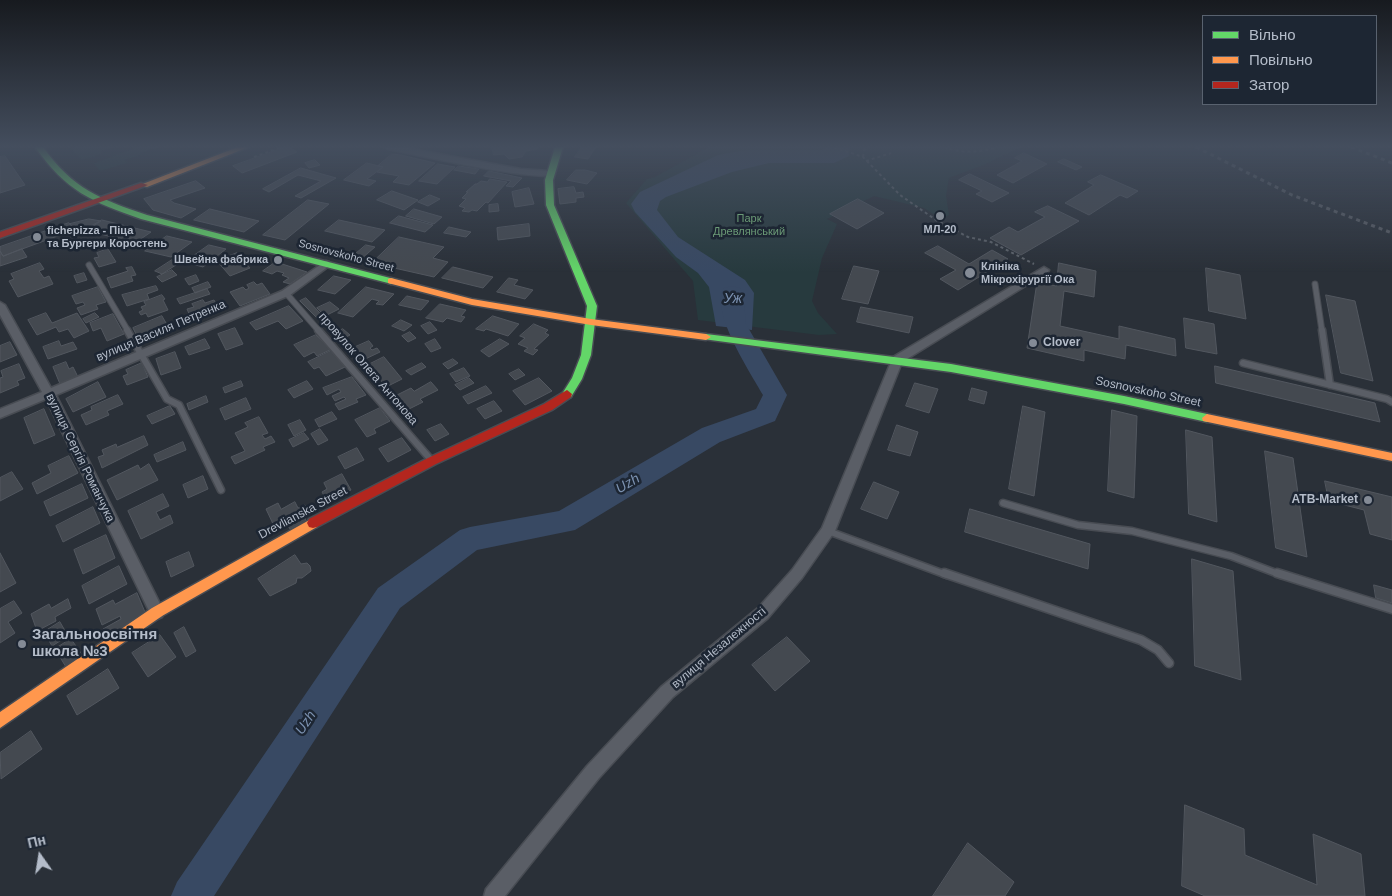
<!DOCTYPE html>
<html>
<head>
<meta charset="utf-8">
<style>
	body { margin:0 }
	#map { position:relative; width:1392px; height:896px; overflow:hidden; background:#2a3038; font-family:Arial,sans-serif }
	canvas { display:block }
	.legend { position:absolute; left:1202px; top:15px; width:175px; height:90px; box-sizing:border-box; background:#1d2633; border:1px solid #59626f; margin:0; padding:6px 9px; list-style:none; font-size:15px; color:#b4bcc9 }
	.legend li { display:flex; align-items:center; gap:10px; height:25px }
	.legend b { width:25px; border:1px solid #59626f }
	.north { position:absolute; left:15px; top:831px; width:50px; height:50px; -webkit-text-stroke:4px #1d2633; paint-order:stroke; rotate:347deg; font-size:14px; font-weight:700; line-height:20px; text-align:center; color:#b4bcc9 }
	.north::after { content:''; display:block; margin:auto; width:18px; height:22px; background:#b4bcc9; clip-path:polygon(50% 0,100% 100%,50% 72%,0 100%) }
</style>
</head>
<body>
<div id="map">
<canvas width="1392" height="896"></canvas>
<ul class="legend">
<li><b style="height:6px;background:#63d668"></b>Вільно</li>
<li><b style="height:6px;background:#ff974d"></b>Повільно</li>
<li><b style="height:6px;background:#b3261e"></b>Затор</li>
</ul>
<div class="north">Пн</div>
</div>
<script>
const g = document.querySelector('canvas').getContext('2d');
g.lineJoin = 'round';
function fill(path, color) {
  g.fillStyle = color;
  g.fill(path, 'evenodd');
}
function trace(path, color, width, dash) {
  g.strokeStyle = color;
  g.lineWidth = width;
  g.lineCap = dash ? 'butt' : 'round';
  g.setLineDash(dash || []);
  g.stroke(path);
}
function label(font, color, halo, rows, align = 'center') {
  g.font = font + ' Arial,sans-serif';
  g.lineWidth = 5;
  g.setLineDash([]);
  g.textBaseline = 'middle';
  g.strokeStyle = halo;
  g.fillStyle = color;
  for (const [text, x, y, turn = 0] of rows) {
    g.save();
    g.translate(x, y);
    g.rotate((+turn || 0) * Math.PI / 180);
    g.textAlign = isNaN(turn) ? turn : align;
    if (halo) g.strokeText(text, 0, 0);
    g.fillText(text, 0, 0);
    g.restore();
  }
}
const green = new Path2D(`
	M77,147H114L101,151L102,154L82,160L71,149Z
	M138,147H159L140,153L141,155L125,160L127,163L100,171L94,163Z
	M709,147H1021L986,164L949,178L946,196L949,215L941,219L924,208L874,196L827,219L837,224L822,258L812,301L818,313L837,334L819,335L698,320L693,281L626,203L647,179L655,177Z`);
const water = new Path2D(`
	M825,147H850L849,156L834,163H769L732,172L666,197L660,201L657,210L678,237L745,280L754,293L752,330L716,326L709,287L698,273L676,257L635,212L631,204L640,192L718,155L746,150H823Z`);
const river = new Path2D(`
	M732,286L740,288L743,293L746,324L787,395L775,421L720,442L575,530L477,550L400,608L214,896H171L177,882L378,588L460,530L470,527L559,511L702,428L756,409L763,395C751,373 709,311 724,288Z`);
const building = new Path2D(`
	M285,147H290L297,152L242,173L233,166Z
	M492,147H538V149L526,151L522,157L509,159L504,154L494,155Z
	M582,147H596L588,159L575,157Z
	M1024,153L1047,164L1013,183L997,175L1022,161L1015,158Z
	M392,154L401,155L435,163L409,185L393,182L399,176L377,172L383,167L378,166Z
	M5,156L25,185L0,193V157Z
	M1064,159L1082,167L1076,170L1058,162Z
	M315,160L320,165L309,168L305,163Z
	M367,163L383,167L367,179L376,181L369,186L344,180Z
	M438,164L455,167L437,184L419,181Z
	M459,166L479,169L475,174L454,170Z
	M301,168L336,178L301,198L295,196L321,181L298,175L269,192L263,189Z
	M576,170H585L597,173L587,184L567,180Z
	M489,171L522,178L513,187L506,186L511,181L484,176Z
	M970,174L1009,193L992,202L976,194L982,191L959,180Z
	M1101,175L1138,191L1127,198L1120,195L1089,215L1065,203L1094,185L1088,182Z
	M490,179L507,182L488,203L486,202L477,211L472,210L469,212L462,211L465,208L459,206L466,199L462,198L468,192H466L475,184H477L481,181L487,182Z
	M196,181L205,188L170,200L174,203L196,209L181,218L153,210L144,199Z
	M574,187L576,193L583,192L584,197L576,198V202L560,204L558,189Z
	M529,188L534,204L515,207L512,192Z
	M392,191L418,200L404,210L377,200Z
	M430,195L440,199L428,206L418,202Z
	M858,199L884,213L857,229L830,214Z
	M308,200L329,204L285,240L263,235Z
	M498,204L499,211L489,212V205Z
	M1048,206L1079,221L1021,255L990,238L1009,227L1018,232L1045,217L1035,212Z
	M210,209L259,221L244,232L194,220Z
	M414,209L442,217L434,224L406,216Z
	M399,216L433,225L425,232L390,223Z
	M89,219L101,221L88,229H74L70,224Z
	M102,220L151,232L135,243L85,230Z
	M339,220L385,230L372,242L325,231Z
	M69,223L74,230L3,256L0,251V247Z
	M529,224L530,236L498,240L497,228Z
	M449,227L471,232L466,237L444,233Z
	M167,236L192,242L171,257L145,251Z
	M399,237L444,247L433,258L448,262L434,277L372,263Z
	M209,245L226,249L203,267L185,262Z
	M366,245L375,247L361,259L352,257Z
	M938,246L969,264L992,250L1008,259L958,290L940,279L956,270L925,253Z
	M22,249L27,257L0,266V251L3,256Z
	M108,249L116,262L99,267L94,258L99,257L97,253Z
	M237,253L250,268L230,276L217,261Z
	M172,260L179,263L162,274L155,271Z
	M276,262L307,272L290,284L283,282L289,278L282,275L284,273L277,271L272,274L263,271Z
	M40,263L44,269L39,271L44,278L49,276L53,284L18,297L9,281L14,279L11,274Z
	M1059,263L1096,271L1094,297L1064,291L1060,326L1119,339V326L1175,339L1176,356L1126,345L1125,359L1084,350V361L1027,348L1037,282L1056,286Z
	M854,266L879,271L868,304L842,299Z
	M132,267L136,275L131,276L133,281L111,288L107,278L128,271L126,268Z
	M453,267L493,277L483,288L442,278Z
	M1206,268L1240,275L1246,319L1209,311Z
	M172,270L177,275L162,282L157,277Z
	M84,273L87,280L77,283L74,276Z
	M196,275L199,281L189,285L185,279Z
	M334,276L351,280L335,294L318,290Z
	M509,278L518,280L514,285L533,290L525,299L497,292Z
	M208,282L211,287L195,293L192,288Z
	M254,282L257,285L262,283L270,294L240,306L230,292L243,287L246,290L249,288L247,285Z
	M156,286L158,290L147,294L149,299L127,306L122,295Z
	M98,287L106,302L96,305L98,309L81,315L77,308L85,305L83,302L76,304L72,296Z
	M366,287L394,294L383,305L376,304L379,301L372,299L353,317L338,313Z
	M207,289L210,294L180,304L177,299Z
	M162,295L165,299L163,300L168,310L148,317L146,313L141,315L139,312L143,310L141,307L146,305L144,302Z
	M1326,295L1355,301L1373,381L1341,373Z
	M407,296L429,301L421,310L399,305Z
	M306,298L331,325L326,327L300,301Z
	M203,300L205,303L214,300L220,311L192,321L187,309L194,307L192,304Z
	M330,302L339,309L325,316L317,308Z
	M440,304L466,310L461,316L465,317L461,322L447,318L443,322L426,318Z
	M289,306L303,321L286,329L278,321L256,330L250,323Z
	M861,307L913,317L909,333L857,322Z
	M46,313L52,323L77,313L89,331L74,338L68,329L59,332L56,327L37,335L28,320Z
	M95,313L99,317L86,323L83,319Z
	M113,314L124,334L107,341L101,328L93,331L90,323Z
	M162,316L170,330L145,340L142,334L137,336L133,328Z
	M493,316L519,324L508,336L486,329L484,331L476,329Z
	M1184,318L1214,324L1217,354L1186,348Z
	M401,320L412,325L404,331L392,326Z
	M430,322L437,330L428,334L421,326Z
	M534,324L548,330L545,333L549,335L534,349L538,350L533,355L524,351L528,348L518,344L525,338L520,336Z
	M235,328L243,344L226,350L218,334Z
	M343,329L350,335L342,339L335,333Z
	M410,332L416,338L408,342L402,336Z
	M316,335L325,344L327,343L332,349L317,356L314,352L304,357L294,345Z
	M205,339L210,348L189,355L185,347Z
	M435,339L441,348L431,352L425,344Z
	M500,339L509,344L489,357L481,351Z
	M59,341L61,346L73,342L77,349L48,359L43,347Z
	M369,341L373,346L370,348L372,350L377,348L380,352L361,361L351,349Z
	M10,342L17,355L0,362V346Z
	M331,351L345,367L326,376L319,367L314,369L308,362Z
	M175,352L181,368L161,375L156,359Z
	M384,357L402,379L386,387L368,365Z
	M453,359L458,363L448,369L443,364Z
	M66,362L69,369L73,367L78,377L60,384L53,367Z
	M142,363L148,377L127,385L123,376L128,374L126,370Z
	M422,363L426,367L411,375L406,371Z
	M19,364L25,378L17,381L19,385L0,393V378L3,377L1,371Z
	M1215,366L1375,403L1380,422L1216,383Z
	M464,368L470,376L456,382L450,374Z
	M519,369L525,375L515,380L509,374Z
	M352,377L366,395L356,399L358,402L339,410L335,404L346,399L344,397L335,401L332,396L341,392L339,389L327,395L323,388Z
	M469,378L474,383L460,390L455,385Z
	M539,378L552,391L525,405L513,391Z
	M241,381L243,386L225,393L223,388Z
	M307,381L313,389L294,398L288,390Z
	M98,382L106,397L73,412L66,399Z
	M431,382L438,390L420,399L423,402L407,410L395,396L411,388L414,391Z
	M915,383L938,389L929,413L906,406Z
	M486,386L492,393L468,404L463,397Z
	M972,388L987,392L984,404L969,400Z
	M118,395L123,404L107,411L109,415L86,425L81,415L92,410L91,407Z
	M206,396L208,402L189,410L187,404Z
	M246,398L251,409L225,420L220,409Z
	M494,401L502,411L485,419L477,409Z
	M170,406L175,414L152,424L147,416Z
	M1023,406L1045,412L1034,496L1009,489Z
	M380,408L390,421L374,429L376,433L367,437L355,420Z
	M44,409L55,435L34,444L24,418Z
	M1112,410L1137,416L1134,498L1108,491Z
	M332,412L337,419L319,427L315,420Z
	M259,417L268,433L262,435L265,439L271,436L275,442L263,447L265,450L235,464L231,457L245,451L235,433L248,427L245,423Z
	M300,420L306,430L294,436L288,425Z
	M441,424L449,434L435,441L427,430Z
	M897,425L918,432L910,456L888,450Z
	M320,429L328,440L318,445L311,434Z
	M1186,430L1212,437L1217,522L1189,514Z
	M304,433L309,439L293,447L289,440Z
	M144,436L148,445L102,468L98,457L104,455L102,450L116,444L117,447Z
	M402,438L411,450L388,462L379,449Z
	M183,442L186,450L157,462L154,455Z
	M357,448L364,460L345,469L338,457Z
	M1265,451L1293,458L1307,557L1276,548Z
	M69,456L78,473L37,494L32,483L51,473L48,466Z
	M149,464L158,480L117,500L107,480L138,465L140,469Z
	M12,472L23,489L0,501V478Z
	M342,474L351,490L327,501L322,492L327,489L324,483Z
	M203,476L208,489L188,498L183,485Z
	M1325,481L1392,497V540L1370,534L1364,510L1329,501Z
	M874,482L899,492L887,519L861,509Z
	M82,484L88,498L50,516L44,502Z
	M163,494L169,506L156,512L160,520L170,515L173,523L141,539L128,511Z
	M295,502L298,508L305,505L310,513L304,516L306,521L290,529L285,521L274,526L266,509L278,503L281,509Z
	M93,507L100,523L63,542L56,526Z
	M970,509L1090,544L1088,569L965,532Z
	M106,535L115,558L83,574L74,550Z
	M189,552L194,566L171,577L166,562Z
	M0,553L16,583L0,592Z
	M295,555L301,564L307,563L310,566L311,571L302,578H297L296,583L270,596L258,579Z
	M1192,559L1233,571L1241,680L1195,666Z
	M119,566L127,584L89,604L82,586Z
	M1374,585L1392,590V603L1376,598Z
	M137,593L147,617L107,639L103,629L121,619L120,616L102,625L96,609L113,600L115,604Z
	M68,599L71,608L55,617L56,621L37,631L31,614L49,604L51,608Z
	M14,601L22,613L8,622L15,633L0,643V609Z
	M60,622L68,636L52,646L44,632Z
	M184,627L196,651L186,657L174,633Z
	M160,635L176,657L148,677L132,653Z
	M787,637L810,661L775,691L752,665Z
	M71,639L83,656L66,667L55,649Z
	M108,669L119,688L77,715L67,696Z
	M31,731L42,749L1,779L0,753Z
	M1185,805L1244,829L1245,855L1317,885L1313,834L1361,854L1365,896H1205L1182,886Z
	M968,843L1014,882L1005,896H933Z`);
const path = new Path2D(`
	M834,147L863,157L900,195L936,220L968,237L991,242L1034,264
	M944,147C963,154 980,152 999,147
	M254,157L281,147
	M863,157L865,147
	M866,161L891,153`);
const laneFar2 = new Path2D(`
	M89,265L128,331
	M1315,284L1322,331
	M286,293L319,331`);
const laneFar1 = new Path2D(`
	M127,330L167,399L179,405L221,490
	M318,330L432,461
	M1322,330L1330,385
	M1243,363L1387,399L1392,402
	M1003,503L1078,525L1132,531L1231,556L1281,575
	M828,531L947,575`);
const lane = new Path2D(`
	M944,573L1141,640L1158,650L1169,663
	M1277,573L1392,609`);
const street = new Path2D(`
	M384,147H401L521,169L549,171L553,174C542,183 411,154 388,149Z
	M326,261L329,262V266L290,295L56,395L164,612L162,617L157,619L152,617L46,399L0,418V409L42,392L0,315V302L5,305L51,388L282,291Z
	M1044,267L1049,270L1048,272L902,362L835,531L802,578L768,618L673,697L599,778L505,896H484L486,889L587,766L661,687L758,608L792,570L822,528L893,357Z`);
const fast = new Path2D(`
	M35,147H43C73,189 100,199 147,215L394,279L396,281L391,284L388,283L141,219C92,202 66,191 35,147Z
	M555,147H563L553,180L554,205L597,306L591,355L582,379L571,397L567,398L562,394L572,378L581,355L587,306L546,205L545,180Z
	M706,334L951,364L1124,396L1207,414L1212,418L1207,422L1124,404L951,372L703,339L701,337L703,335Z`);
const slow = new Path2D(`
	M238,147H249L147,187L140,185Z
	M391,278L472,299L591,319L706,334L711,337L706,340L591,325L472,305L388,283V279Z
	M1207,414L1392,453V461L1203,421L1202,418Z
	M313,518L317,519L319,523L317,527L162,616L0,728V712L152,608Z`);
const jam = new Path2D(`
	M141,183L148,185L0,238V232Z
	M567,390L572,394L571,397L552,410L436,464L317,527L313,528L309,527L307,523L309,519L428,458L544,404Z`);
const rail = new Path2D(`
	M1196,147L1292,195L1392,233
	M1351,147L1392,163`);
const markers = [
	[940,216,5,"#848b96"],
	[37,237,5,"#848b96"],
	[278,260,5,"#848b96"],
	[970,273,6,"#848b96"],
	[1033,343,5,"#848b96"],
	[1368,500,5,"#848b96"],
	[22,644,5,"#848b96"]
];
const farParknames = [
	["Парк",749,219],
	["Древлянський",749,232]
];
const farPoinames = [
	["МЛ-20",940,230,"center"],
	["fichepizza - Піца",47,231],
	["та Бургери Коростень",47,244],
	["Швейна фабрика",268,260,"right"],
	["Клініка",981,267],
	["Мікрохірургії Ока",981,280]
];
const farStreetnames = [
	["Sosnovskoho Street",346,256,15]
];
const streetNames = [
	["вулиця Василя Петренка",161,331,-23],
	["провулок Олега Антонова",368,369,49],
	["Sosnovskoho Street",1148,392,12],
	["вулиця Сергія Романчука",80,458,64],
	["Drevlianska Street",303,513,-28],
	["вулиця Незалежності",719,648,-40]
];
const poiNames = [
	["Clover",1043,343],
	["ATB-Market",1358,500,"right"]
];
const waterNames = [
	["Уж",733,299],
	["Uzh",628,484,-31],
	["Uzh",306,723,-56]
];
const nearPoinames = [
	["Загальноосвітня",32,635],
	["школа №3",32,652]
];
fill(green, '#273a3e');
fill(water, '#384963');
fill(river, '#384963');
fill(building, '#444950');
trace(building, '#52575f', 1);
trace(laneFar2, '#484c53', 7);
trace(laneFar1, '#484c53', 9);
trace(lane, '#484c53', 11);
trace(street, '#484c53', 3);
trace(fast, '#484c53', 3);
trace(slow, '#484c53', 3);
trace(jam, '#484c53', 3);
trace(path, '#5d636a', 2, [3, 3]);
trace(laneFar2, '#5a5e66', 5);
trace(laneFar1, '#5a5e66', 6);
trace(lane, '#5a5e66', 8);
fill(street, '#5a5e66');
fill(fast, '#63d668');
fill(slow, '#ff974d');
fill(jam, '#b3261e');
trace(rail, '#595d64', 3, [4, 4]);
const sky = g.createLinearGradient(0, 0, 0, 272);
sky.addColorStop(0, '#171a1f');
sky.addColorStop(0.54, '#444e5e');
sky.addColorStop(1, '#444e5e00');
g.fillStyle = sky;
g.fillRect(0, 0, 1392, 272);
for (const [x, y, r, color] of markers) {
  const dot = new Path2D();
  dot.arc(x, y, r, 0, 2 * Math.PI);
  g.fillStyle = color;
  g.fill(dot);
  trace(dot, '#1d2633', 2);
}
label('11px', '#6b9a76', '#1d2633', farParknames);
label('bold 11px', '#b4bcc9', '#1d2633', farPoinames, 'left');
label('11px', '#b4bcc9', '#1d2633', farStreetnames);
label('12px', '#b4bcc9', '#1d2633', streetNames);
label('bold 12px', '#b4bcc9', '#1d2633', poiNames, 'left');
label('italic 14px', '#7c92b1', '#1d2633', waterNames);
label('bold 15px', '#b4bcc9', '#1d2633', nearPoinames, 'left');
</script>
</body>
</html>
